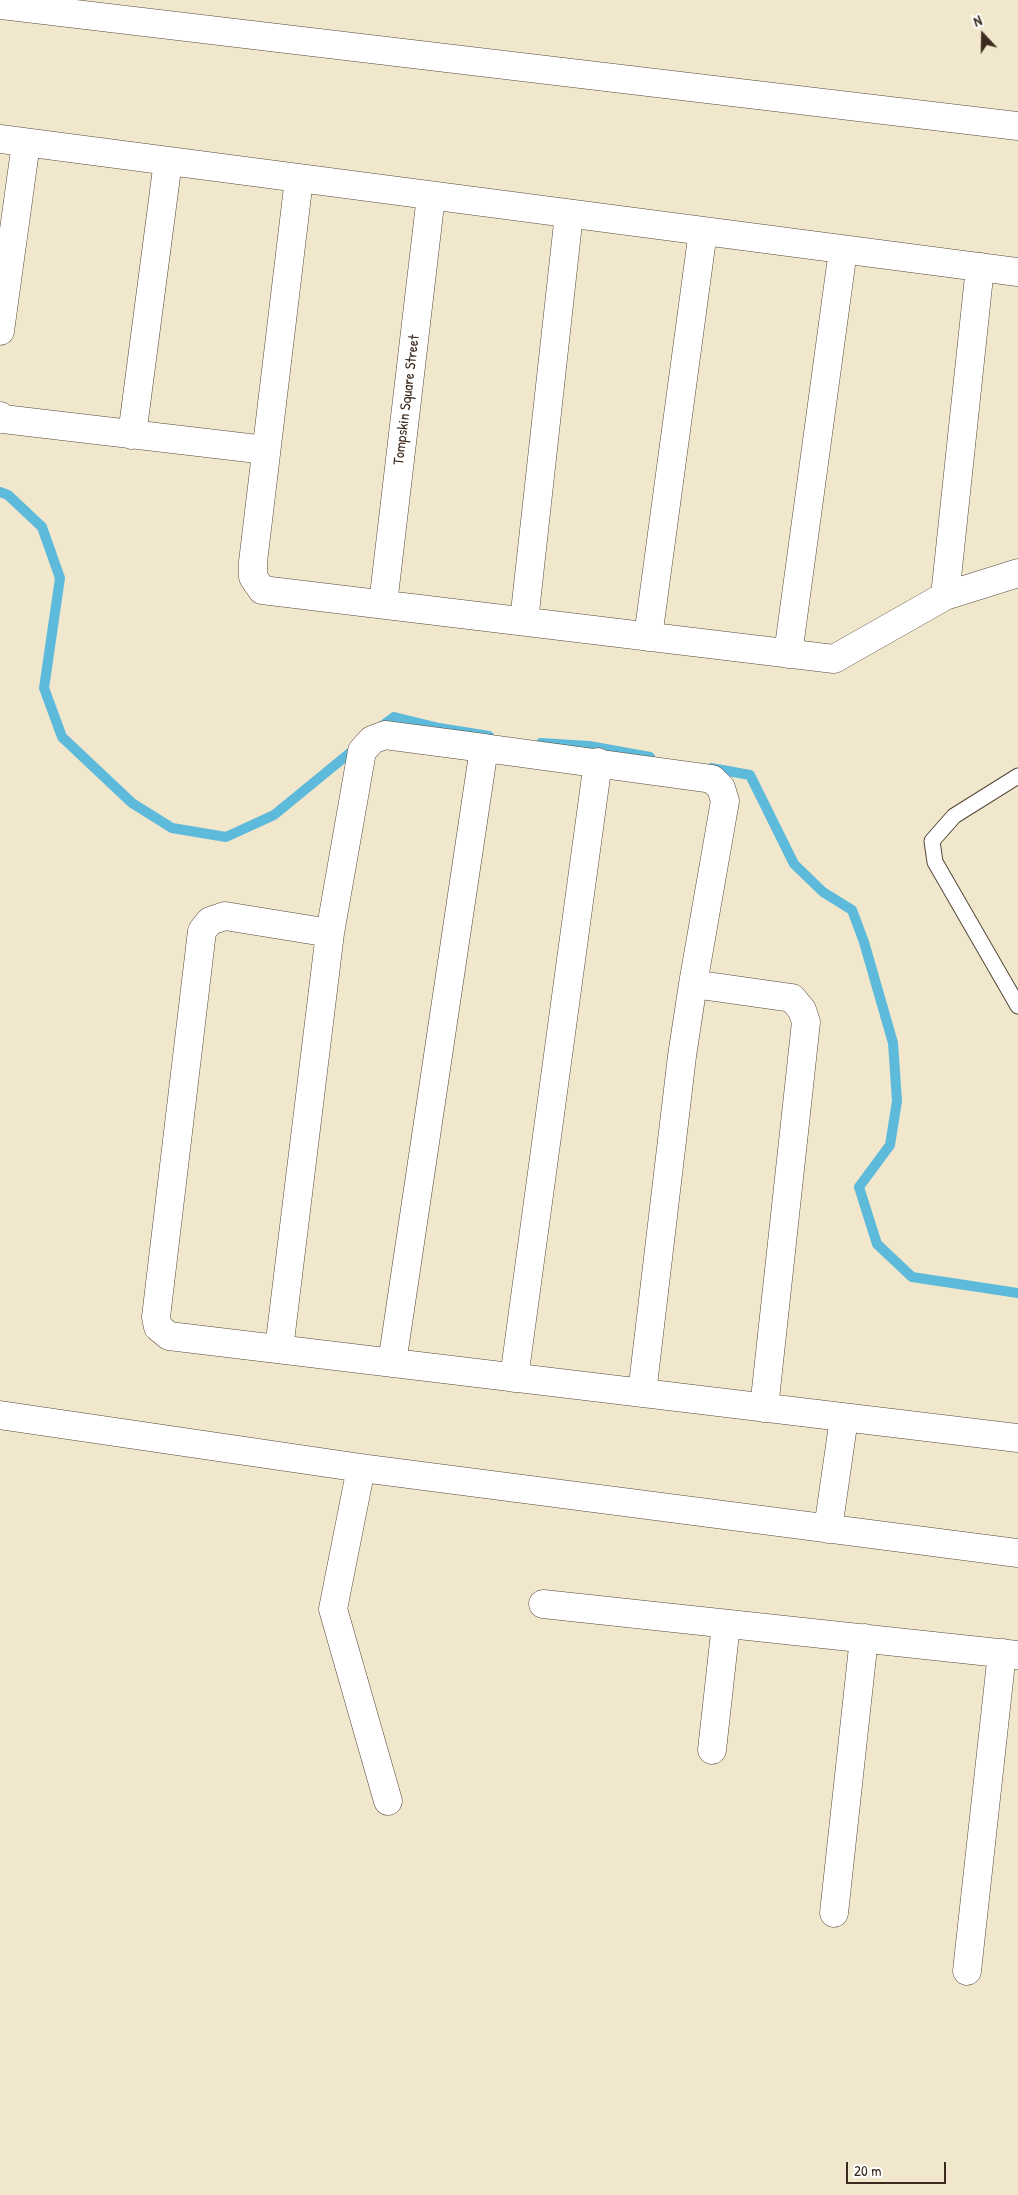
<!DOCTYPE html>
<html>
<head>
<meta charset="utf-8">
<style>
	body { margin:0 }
	#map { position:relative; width:1018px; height:2195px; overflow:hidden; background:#f0e7cc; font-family:"Patrick Hand",sans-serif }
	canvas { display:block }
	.north { position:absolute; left:958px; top:10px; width:50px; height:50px; -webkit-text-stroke:4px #fff; paint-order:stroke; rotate:339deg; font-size:14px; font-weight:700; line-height:20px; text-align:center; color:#3b2a1e }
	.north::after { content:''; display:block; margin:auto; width:18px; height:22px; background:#3b2a1e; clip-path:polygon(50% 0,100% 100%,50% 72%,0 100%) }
	.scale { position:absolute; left:846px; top:2162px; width:100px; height:22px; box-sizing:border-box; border:2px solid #3b2a1e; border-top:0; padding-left:6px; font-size:15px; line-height:18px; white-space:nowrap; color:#3b2a1e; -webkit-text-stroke:4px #fff; paint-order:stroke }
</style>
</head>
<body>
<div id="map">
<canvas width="1018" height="2195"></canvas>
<div class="north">N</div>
<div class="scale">20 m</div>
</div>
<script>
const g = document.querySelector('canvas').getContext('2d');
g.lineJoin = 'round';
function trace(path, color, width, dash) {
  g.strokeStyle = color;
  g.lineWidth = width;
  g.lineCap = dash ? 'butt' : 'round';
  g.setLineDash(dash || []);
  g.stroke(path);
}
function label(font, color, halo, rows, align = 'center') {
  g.font = font + ' "Patrick Hand",sans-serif';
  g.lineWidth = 5;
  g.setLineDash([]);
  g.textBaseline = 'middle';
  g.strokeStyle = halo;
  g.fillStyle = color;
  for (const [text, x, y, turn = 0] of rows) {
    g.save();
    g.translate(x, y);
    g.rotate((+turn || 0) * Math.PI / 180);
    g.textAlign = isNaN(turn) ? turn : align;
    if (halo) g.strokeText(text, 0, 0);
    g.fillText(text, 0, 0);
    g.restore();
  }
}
const stream = new Path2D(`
	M0,492L8,495L42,527L60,578L44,688L62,737L132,803L172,828L226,837L274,815L357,747
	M378,729L394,717L439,728L489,736
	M541,743L589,746L650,757
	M711,768L750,775L794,864L823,892L852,910L864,942L893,1043L897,1101L890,1145L859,1187L877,1244L912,1277L1018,1293`);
const lane = new Path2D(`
	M1018,776L954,816L932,841L935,862L1018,1006`);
const street = new Path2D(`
	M0,5L1018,126
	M0,139L1018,272
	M299,179L253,562V577L262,590L834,659L945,596L1018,573
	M0,331L26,143
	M0,416L3,419L266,450
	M132,435L168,161
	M945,596L980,267
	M383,604L431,196
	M524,621L569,214
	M648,637L703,231
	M788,654L843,250
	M330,933L225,916L210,921L202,931L156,1317L158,1327L169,1336L1018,1438
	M279,1349L330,933L362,751L372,740L385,735L484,748
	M392,1363L484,748L712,779L721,788L725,801L693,984
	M514,1378L598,762
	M642,1393L682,1056L693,984L792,998L802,1010L806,1022L764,1408
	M0,1415L361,1468L1018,1553
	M361,1468L333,1609L388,1801
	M828,1529L844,1418
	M543,1604L1018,1655
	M712,1750L726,1624
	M834,1913L864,1638
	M967,1971L1002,1653`);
const streetNames = [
	["Tompskin Square Street",407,400,-83]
];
trace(stream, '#5dbadb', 10);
trace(lane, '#564638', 17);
trace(street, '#564638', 29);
trace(lane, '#fff', 15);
trace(street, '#fff', 28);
label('15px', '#3b2a1e', '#fff', streetNames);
</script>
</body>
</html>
